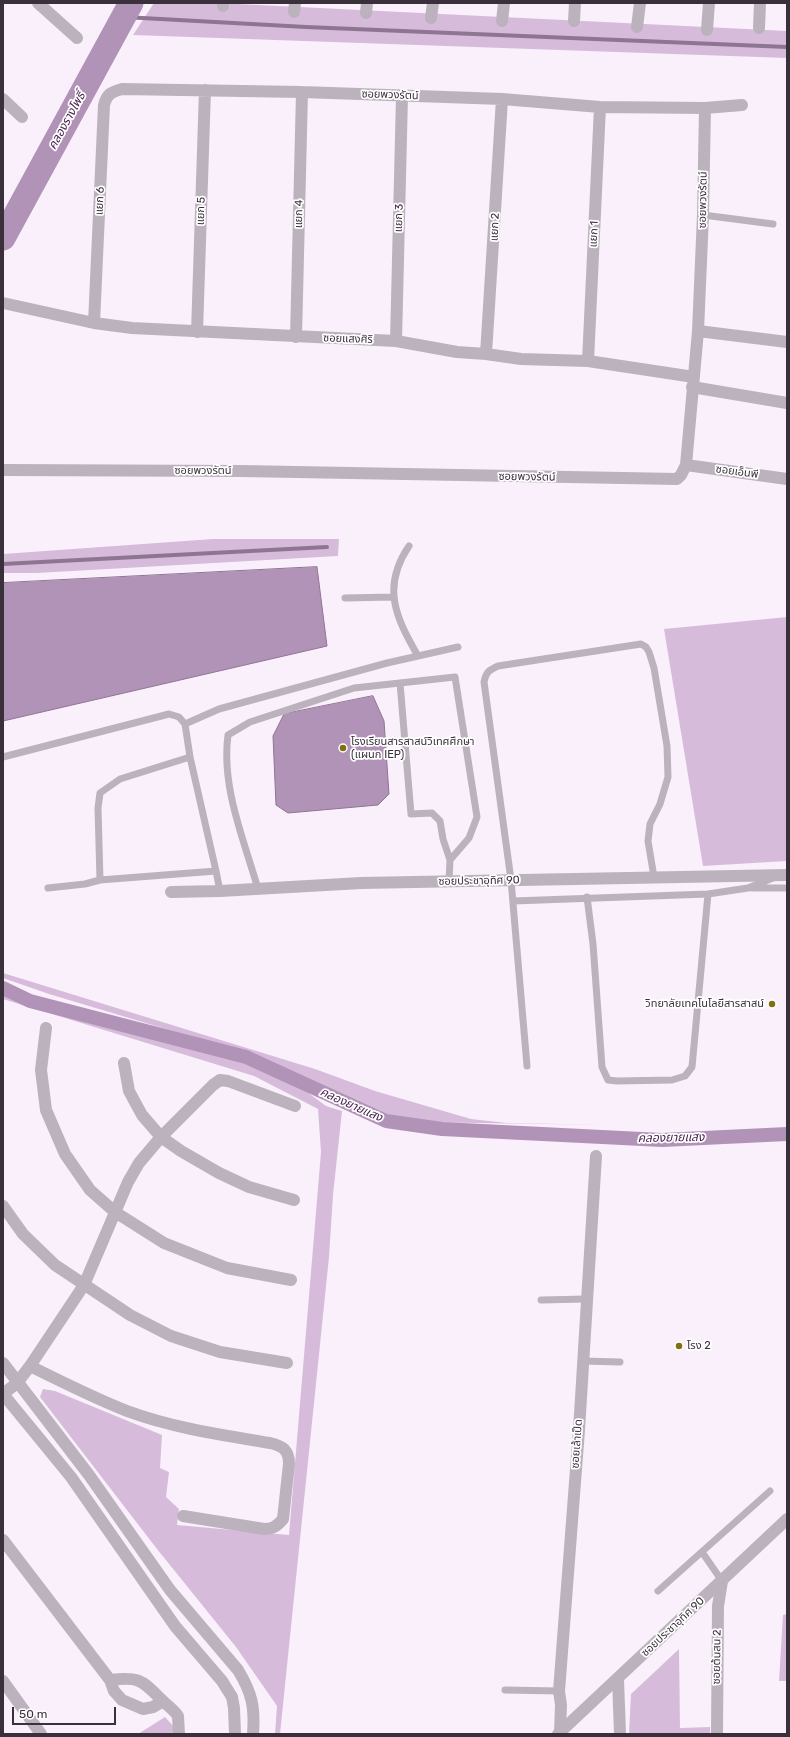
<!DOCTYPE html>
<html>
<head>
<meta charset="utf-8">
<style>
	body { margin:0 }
	#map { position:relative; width:790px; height:1737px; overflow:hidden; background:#faf0fc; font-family:Rubik,sans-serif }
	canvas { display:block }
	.frame { position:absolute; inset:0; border:4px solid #3a303b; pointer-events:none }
	.scale { position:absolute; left:12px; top:1707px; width:104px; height:18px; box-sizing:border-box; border:2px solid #3a303b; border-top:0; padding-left:5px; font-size:12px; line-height:14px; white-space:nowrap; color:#3a303b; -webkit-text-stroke:3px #fff; paint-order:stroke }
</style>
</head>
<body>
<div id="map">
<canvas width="790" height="1737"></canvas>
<div class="frame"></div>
<div class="scale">50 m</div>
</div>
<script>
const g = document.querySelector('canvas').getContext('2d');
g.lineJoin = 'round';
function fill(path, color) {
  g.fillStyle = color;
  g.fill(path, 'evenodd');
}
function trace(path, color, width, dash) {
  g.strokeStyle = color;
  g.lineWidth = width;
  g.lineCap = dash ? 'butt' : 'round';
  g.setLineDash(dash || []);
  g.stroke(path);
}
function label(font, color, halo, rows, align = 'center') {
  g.font = font + ' Rubik,"Noto Sans Thai",sans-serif';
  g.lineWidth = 3.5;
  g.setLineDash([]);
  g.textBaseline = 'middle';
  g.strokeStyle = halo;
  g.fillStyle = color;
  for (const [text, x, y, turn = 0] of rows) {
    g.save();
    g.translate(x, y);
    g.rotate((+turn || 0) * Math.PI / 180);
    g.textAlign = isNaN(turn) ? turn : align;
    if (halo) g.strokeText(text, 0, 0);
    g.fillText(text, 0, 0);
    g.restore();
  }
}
const green = new Path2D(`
	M154,3H218L787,31V58L133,35Z
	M213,539H339L338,556L37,573H3V554Z
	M787,617V861L703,866L664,629Z
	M3,973L315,1069L375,1091L471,1119L507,1123L612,1125L412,1122L386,1114L239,1051L49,994L3,978Z
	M3,994L257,1064L303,1089L326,1106L342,1111L333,1195L329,1257L280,1734H275L277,1706L236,1647L157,1549L40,1397L43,1389L55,1391L162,1435L160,1468L169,1472L166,1497L179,1509L177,1525L289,1535L321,1152L318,1109L254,1076L3,999Z
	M787,1614V1681H779L783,1615Z
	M679,1649L680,1728L710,1727V1734H629L631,1694Z
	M165,1717L175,1728L174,1734H138Z`);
const water = new Path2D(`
	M317,567L327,646L3,721V583Z
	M373,696L384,721L389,794L378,805L288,813L276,805L273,736L284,714Z`);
const stream = new Path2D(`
	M124,17L306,27L787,47
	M3,564L327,547`);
const canal = new Path2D(`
	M3,988L30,1001L246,1057L386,1121L442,1129L662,1140L787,1134`);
const river = new Path2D(`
	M3,238L131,3`);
const service = new Path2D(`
	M703,215L773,224
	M409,546C381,587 396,618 418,656
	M345,598L393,597
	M400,683L411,814L432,813L440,821L443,839L450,860
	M185,724L219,709L387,663L458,647
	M3,757L169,714L179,717L185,724L190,757L216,871L100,880L98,808L100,793L120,779L190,757
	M216,871L220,891
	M48,888L85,884L100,880
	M752,888H787
	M258,889C244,840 221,787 228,735L250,722L354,688L455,677L477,817L469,838L450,860L449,881
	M587,897L593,944L602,1067L608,1080L617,1081L672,1080L685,1076L692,1067L708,894L748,888L773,878
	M513,901L708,894
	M527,1066L511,880L484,682C486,672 489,670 498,666L641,644L646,647L649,652L654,668L667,746L668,777L660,804L650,824L648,841L654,877
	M541,1300L586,1299
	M582,1361L620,1362
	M702,1552L722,1581
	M658,1591L770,1491
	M505,1690L559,1691`);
const minor = new Path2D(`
	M38,3L77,38
	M223,6V3
	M294,12L295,3
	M366,13L367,3
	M431,18L433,3
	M502,21L504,3
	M574,21L575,3
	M637,27L640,3
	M759,28L760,3
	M707,30L709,3
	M3,99L22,117
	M3,303L94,323L132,328L396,341L457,352L486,354L521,359L588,361L694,377
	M94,323L104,105C107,94 111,92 122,89L302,92L502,99L600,107L705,108L742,105
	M698,331L787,342
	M197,332L205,90
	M296,337L302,92
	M396,341L402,96
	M486,354L502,99
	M588,361L600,107
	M692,387L787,403
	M686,465L787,479
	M3,470L242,471L677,479L681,475L686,465L698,331L703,215L705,108
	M171,892L220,891L361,883L787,875
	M46,1028L41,1070L46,1110L65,1154L90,1190L115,1212L164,1243L227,1268L291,1280
	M124,1063L129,1091L142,1115L161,1137L181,1151L219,1173L249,1187L294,1200
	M3,1206L23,1234L55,1265L130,1315L171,1336L220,1352L287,1363
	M3,1363L89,1475L170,1590L238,1670C252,1693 255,1707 253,1734
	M30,1366C62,1382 94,1398 127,1411C173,1428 222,1435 270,1443C283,1446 289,1450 289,1464L283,1519C277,1526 273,1529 264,1529L183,1516
	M3,1394L17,1383L30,1366L84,1285L128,1182L139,1163L161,1137L213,1085L220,1080L228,1081L295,1106
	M3,1394L71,1477L175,1626L222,1681L232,1697L234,1708L235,1734
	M3,1540L110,1680L114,1691L122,1700L143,1709L153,1707L163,1701
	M618,1679L620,1734
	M110,1680C141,1676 142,1681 163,1701C168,1706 174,1710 178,1716L179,1734
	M3,1681L41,1734
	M560,1732L561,1705L559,1691L579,1430L596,1156
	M717,1734L718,1606L722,1581`);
const tertiary = new Path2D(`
	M558,1734L787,1519`);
const markers = [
	[343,748,4,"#7f7010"],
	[772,1004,4,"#7f7010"],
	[679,1346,4,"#7f7010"]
];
const streetNames = [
	["ซอยพวงรัตน์",390,95,2],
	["ซอยพวงรัตน์",703,200,-89],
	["แยก 6",100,201,-87],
	["แยก 5",201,211,-88],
	["แยก 4",299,214,-89],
	["แยก 3",399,218,-88],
	["แยก 2",495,227,-87],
	["แยก 1",594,234,-87],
	["ซอยแสงศิริ",348,339,2],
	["ซอยพวงรัตน์",203,471],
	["ซอยเอ็นพี",737,472,8],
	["ซอยพวงรัตน์",527,477,1],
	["ซอยประชาอุทิศ 90",479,881,-1],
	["ซอยเล้าเป็ด",577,1444,-86],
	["ซอยประชาอุทิศ 90",673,1627,-43],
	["ซอยต้นสน 2",717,1657,-89]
];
const poiNames = [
	["โรงเรียนสารสาสน์วิเทศศึกษา",351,742],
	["(แผนก IEP)",351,755],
	["วิทยาลัยเทคโนโลยีสารสาสน์",764,1004,"right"],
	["โรง 2",687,1346]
];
const waterNames = [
	["คลองรางโพธิ์",67,121,-61],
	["คลองยายแสง",351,1105,24],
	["คลองยายแสง",671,1138,-1]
];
fill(green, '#d6bcda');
fill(water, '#b293b8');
trace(water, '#8e7592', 1);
trace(stream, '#8e7592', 4);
trace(canal, '#b293b8', 14);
trace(river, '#b293b8', 25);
trace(service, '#bcb2be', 7);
trace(minor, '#bcb2be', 12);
trace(tertiary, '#bcb2be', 12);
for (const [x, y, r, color] of markers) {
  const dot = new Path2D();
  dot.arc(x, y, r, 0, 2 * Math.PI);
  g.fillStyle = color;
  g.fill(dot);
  trace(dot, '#fff', 1.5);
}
label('11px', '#3a303b', '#fff', streetNames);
label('11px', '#3a303b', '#fff', poiNames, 'left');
label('italic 12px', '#492150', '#fff', waterNames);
</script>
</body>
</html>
